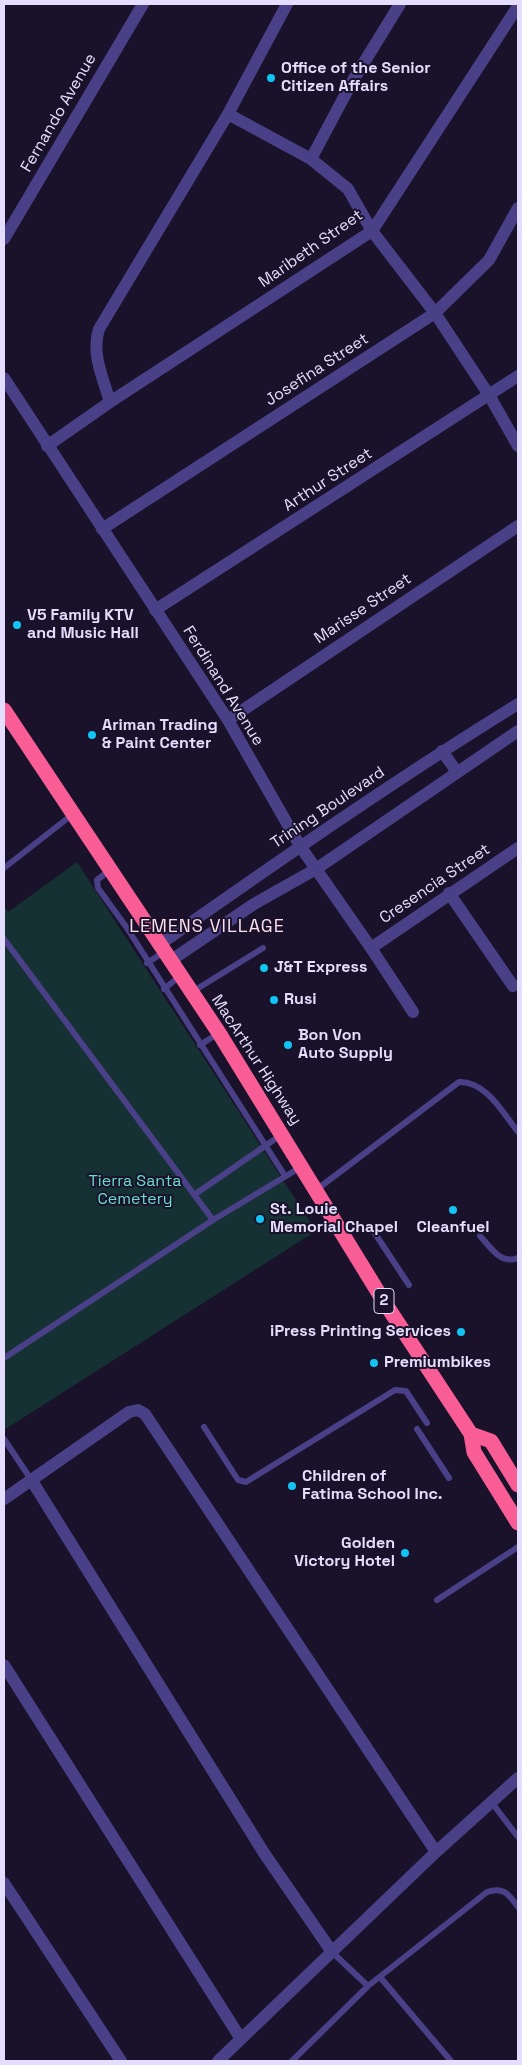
<!DOCTYPE html>
<html>
<head>
<meta charset="utf-8">
<style>
	body { margin:0 }
	#map { position:relative; width:522px; height:2065px; overflow:hidden; background:#19122a; font-family:"Space Grotesk",sans-serif }
	canvas { display:block }
	.frame { position:absolute; inset:0; border:5px solid #e4ddfd; pointer-events:none }
</style>
</head>
<body>
<div id="map">
<canvas width="522" height="2065"></canvas>
<div class="frame"></div>
</div>
<script>
const g = document.querySelector('canvas').getContext('2d');
g.lineJoin = 'round';
function fill(path, color) {
  g.fillStyle = color;
  g.fill(path, 'evenodd');
}
function trace(path, color, width, dash) {
  g.strokeStyle = color;
  g.lineWidth = width;
  g.lineCap = dash ? 'butt' : 'round';
  g.setLineDash(dash || []);
  g.stroke(path);
}
function label(font, color, halo, rows, align = 'center') {
  g.font = font + ' "Space Grotesk",sans-serif';
  g.lineWidth = 4;
  g.setLineDash([]);
  g.textBaseline = 'middle';
  g.strokeStyle = halo;
  g.fillStyle = color;
  for (const [text, x, y, turn = 0] of rows) {
    g.save();
    g.translate(x, y);
    g.rotate((+turn || 0) * Math.PI / 180);
    g.textAlign = isNaN(turn) ? turn : align;
    if (halo) g.strokeText(text, 0, 0);
    g.fillText(text, 0, 0);
    g.restore();
  }
}
const green = new Path2D(`
	M77,862L316,1231L4,1430V906L8,912Z`);
const lane = new Path2D(`
	M4,868L73,814
	M110,870L97,880L98,888L127,928L285,1176
	M4,939L213,1220
	M147,963L164,952
	M164,989L180,976
	M192,992L263,948
	M200,1045L219,1033
	M316,1190L459,1082C486,1081 503,1113 518,1132
	M194,1195L281,1135
	M374,1232L409,1285
	M480,1236C491,1248 501,1265 518,1258
	M4,1358L213,1220L301,1167
	M204,1427L238,1480L246,1482L395,1390L406,1391L427,1423
	M417,1429L449,1478
	M4,1439L32,1481
	M437,1600L518,1547
	M492,1803L518,1837
	M332,1952L368,1986
	M380,1977L451,2061
	M292,2061L368,1986L487,1892C504,1886 509,1895 518,1907`);
const street = new Path2D(`
	M228,114L311,159L348,189L372,231L435,313L489,395L518,446
	M311,159L352,82L400,4
	M4,239L143,4
	M4,378L228,720L300,846L371,948L413,1012
	M110,402C103,378 91,353 99,329L228,114L287,4
	M47,446L110,402L372,231L518,6
	M102,529L435,313L489,260L518,208
	M155,610L518,376
	M228,720L518,526
	M442,751L457,772
	M449,893L513,986
	M159,945C277,862 395,780 518,704
	M371,948L518,848
	M170,961L254,904L316,869L518,731
	M32,1481L264,1853L332,1952
	M4,1499L129,1412L138,1410L145,1414L436,1852
	M4,1665L241,2039
	M4,1883L121,2061
	M218,2061L436,1852L518,1778`);
const highway = new Path2D(`
	M4,710L219,1033L383,1300L471,1434L474,1452L518,1523
	M471,1434L491,1441L518,1485`);
const markers = [
	[271,78,5,"#12c4f4"],
	[17,625,5,"#12c4f4"],
	[92,735,5,"#12c4f4"],
	[264,968,5,"#12c4f4"],
	[274,1000,5,"#12c4f4"],
	[288,1045,5,"#12c4f4"],
	[453,1210,5,"#12c4f4"],
	[260,1219,5,"#12c4f4"],
	[461,1332,5,"#12c4f4"],
	[374,1363,5,"#12c4f4"],
	[292,1486,5,"#12c4f4"],
	[405,1553,5,"#12c4f4"]
];
const shields = [
	[384,1301,20]
];
const shieldNames = [
	["2",384,1301]
];
const poiNames = [
	["Office of the Senior",281,69],
	["Citizen Affairs",281,87],
	["V5 Family KTV",27,616],
	["and Music Hall",27,634],
	["Ariman Trading",102,726],
	["& Paint Center",102,744],
	["J&T Express",274,968],
	["Rusi",284,1000],
	["Bon Von",298,1036],
	["Auto Supply",298,1054],
	["St. Louie",270,1210],
	["Memorial Chapel",270,1228],
	["Cleanfuel",453,1228,"center"],
	["iPress Printing Services",451,1332,"right"],
	["Premiumbikes",384,1363],
	["Children of",302,1477],
	["Fatima School Inc.",302,1495],
	["Golden",395,1544,"right"],
	["Victory Hotel",395,1562,"right"]
];
const streetNames = [
	["Fernando Avenue",59,113,-60],
	["Maribeth Street",311,249,-35],
	["Josefina Street",317,370,-33],
	["Arthur Street",328,480,-33],
	["Marisse Street",363,609,-34],
	["Ferdinand Avenue",223,686,58],
	["Trining Boulevard",328,808,-34],
	["Cresencia Street",435,884,-34],
	["MacArthur Highway",256,1060,57]
];
const parkNames = [
	["Tierra Santa",135,1182],
	["Cemetery",135,1200]
];
const neighbourhoodNames = [
	["LEMENS VILLAGE",207,927]
];
fill(green, '#153134');
trace(lane, '#4a4087', 6);
trace(street, '#4a4087', 12);
trace(highway, '#f85d96', 15);
for (const [x, y, r, color] of markers) {
  const dot = new Path2D();
  dot.arc(x, y, r, 0, 2 * Math.PI);
  g.fillStyle = color;
  g.fill(dot);
  trace(dot, '#19122a', 2);
}
for (const [x, y, w] of shields) {
  const box = new Path2D();
  box.roundRect(x - w / 2, y - 12.5, w, 25, 4);
  g.fillStyle = '#19122a';
  g.fill(box);
  trace(box, '#e4ddfd', 1);
}
label('bold 15px', '#e4ddfd', null, shieldNames);
label('bold 16px', '#e4ddfd', '#19122a', poiNames, 'left');
label('16px', '#e4ddfd', '#19122a', streetNames);
label('16px', '#6adccd', '#19122a', parkNames);
g.letterSpacing = '1px';
label('18px', '#fedfef', '#19122a', neighbourhoodNames);
g.letterSpacing = '0px';
</script>
</body>
</html>
